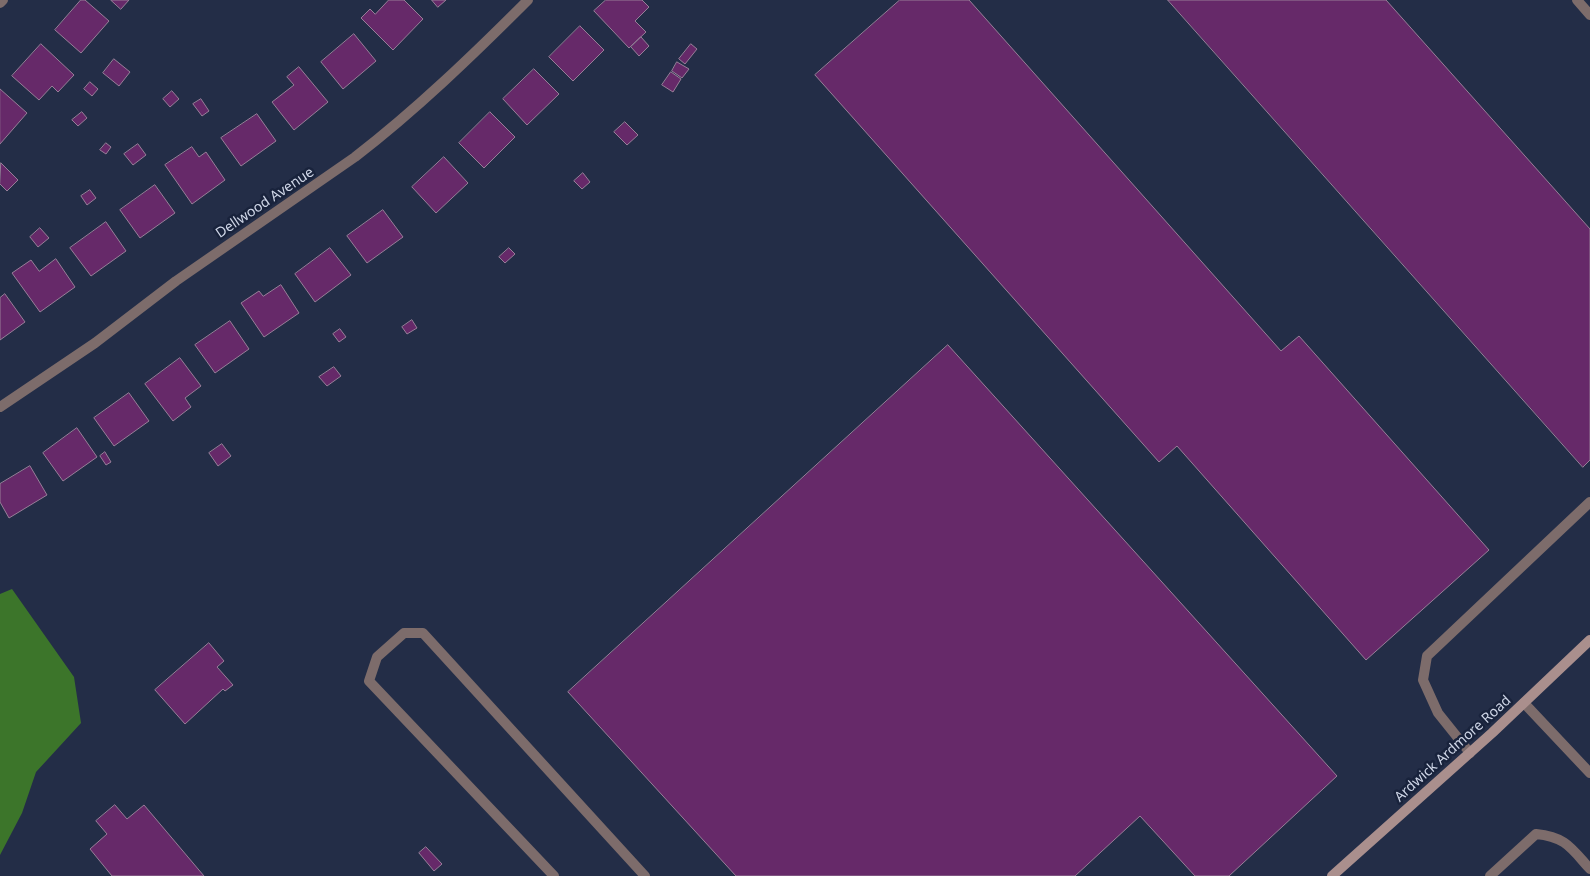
<!DOCTYPE html>
<html>
<head>
<meta charset="utf-8">
<style>
	body { margin:0 }
	canvas { display:block; background:#232d47 }
</style>
</head>
<body>
<canvas width="1590" height="876"></canvas>
<script>
const g = document.querySelector('canvas').getContext('2d');
g.lineJoin = 'round';
function fill(path, color) {
  g.fillStyle = color;
  g.fill(path, 'evenodd');
}
function trace(path, color, width, dash) {
  g.strokeStyle = color;
  g.lineWidth = width;
  g.lineCap = dash ? 'butt' : 'round';
  g.setLineDash(dash || []);
  g.stroke(path);
}
function label(font, color, halo, rows, align = 'center') {
  g.font = font + ' "Noto Sans",sans-serif';
  g.lineWidth = 5;
  g.setLineDash([]);
  g.textBaseline = 'middle';
  g.strokeStyle = halo;
  g.fillStyle = color;
  for (const [text, x, y, turn = 0] of rows) {
    g.save();
    g.translate(x, y);
    g.rotate((+turn || 0) * Math.PI / 180);
    g.textAlign = isNaN(turn) ? turn : align;
    if (halo) g.strokeText(text, 0, 0);
    g.fillText(text, 0, 0);
    g.restore();
  }
}
const forest = new Path2D(`
	M12,589L74,677L81,723L36,772L22,813L0,855V594Z`);
const building = new Path2D(`
	M81,0H85L109,21L81,53L55,30Z
	M111,0H129L121,9Z
	M389,0H404L423,19L393,50L361,18L370,9L375,14Z
	M432,0H446L438,7Z
	M606,0H642L649,7L635,21L646,32L629,48L594,11Z
	M900,0H969L1281,351L1299,336L1489,550L1366,660L1177,446L1159,462L815,75Z
	M1168,0H1386L1590,229V460L1583,467Z
	M580,26L604,50L573,81L549,57Z
	M354,34L376,61L343,89L321,62Z
	M641,37L649,46L639,56L631,47Z
	M41,44L74,75L58,92L52,86L39,100L12,76Z
	M691,44L697,49L685,64L679,59Z
	M114,59L130,72L119,86L103,73Z
	M677,62L689,69L682,78L672,71Z
	M299,67L328,102L294,130L272,102L294,85L287,77Z
	M534,69L559,94L527,125L503,99Z
	M671,72L681,79L673,92L662,85Z
	M90,82L98,89L92,96L84,89Z
	M0,89L27,113L0,144Z
	M172,91L179,99L170,107L163,99Z
	M201,99L209,111L202,116L193,104Z
	M82,112L87,118L78,126L72,120Z
	M490,112L515,137L484,168L459,143Z
	M257,114L276,141L241,166L221,138Z
	M625,122L638,135L627,145L614,132Z
	M106,143L111,147L106,154L100,150Z
	M138,144L146,155L133,165L124,154Z
	M192,147L199,157L206,152L225,180L192,204L165,165Z
	M444,157L468,183L436,213L412,187Z
	M1,163L18,180L7,191L0,184Z
	M583,173L590,182L582,189L574,181Z
	M155,185L175,213L140,238L120,210Z
	M90,190L96,198L87,205L81,196Z
	M383,210L403,237L367,263L347,236Z
	M106,222L126,251L91,276L70,248Z
	M40,228L49,238L38,247L30,237Z
	M330,248L351,275L315,302L295,274Z
	M509,248L515,254L505,263L499,257Z
	M56,259L75,287L40,312L12,273L31,260L39,271Z
	M281,285L299,313L264,337L241,303L259,291L263,296Z
	M5,294L25,322L0,340V298Z
	M412,320L417,328L407,334L402,327Z
	M230,321L249,349L215,373L195,345Z
	M340,329L346,337L339,342L333,334Z
	M948,345L1337,776L1229,876H1195L1140,816L1075,876H736L568,692Z
	M180,358L201,386L185,398L191,407L173,421L145,384Z
	M334,367L341,376L327,386L319,377Z
	M129,393L149,421L114,446L94,418Z
	M77,428L97,457L63,481L43,453Z
	M222,444L231,456L218,466L209,453Z
	M105,452L111,462L106,465L100,456Z
	M30,466L47,495L9,518L0,502V484Z
	M209,643L224,661L217,667L233,685L225,691L223,689L185,724L155,690Z
	M115,805L127,819L144,805L204,876H112L90,849L107,834L96,821Z
	M426,847L442,864L434,871L419,853Z`);
const service = new Path2D(`
	M1577,0L1590,15
	M1524,703L1590,773
	M1470,753L1438,713L1423,680L1427,656L1590,502
	M554,876L369,681L377,657L404,633H423L645,876
	M1490,876L1536,834C1566,837 1571,848 1590,869`);
const minor = new Path2D(`
	M0,3L3,0
	M0,407L95,343L176,281L355,157C416,110 473,55 528,0`);
const secondary = new Path2D(`
	M1332,876L1492,733L1590,640`);
const streetNames = [
	["Dellwood Avenue",265,203,-34],
	["Ardwick Ardmore Road",1453,749,-42]
];
fill(forest, '#3c752a');
fill(building, '#662969');
trace(building, '#977e98', 1);
trace(service, '#7d6c6b', 10);
trace(minor, '#7d6c6b', 10);
trace(secondary, '#aa8f8d', 10);
label('14px', '#cfd6e7', '#19233c', streetNames);
</script>
</body>
</html>
